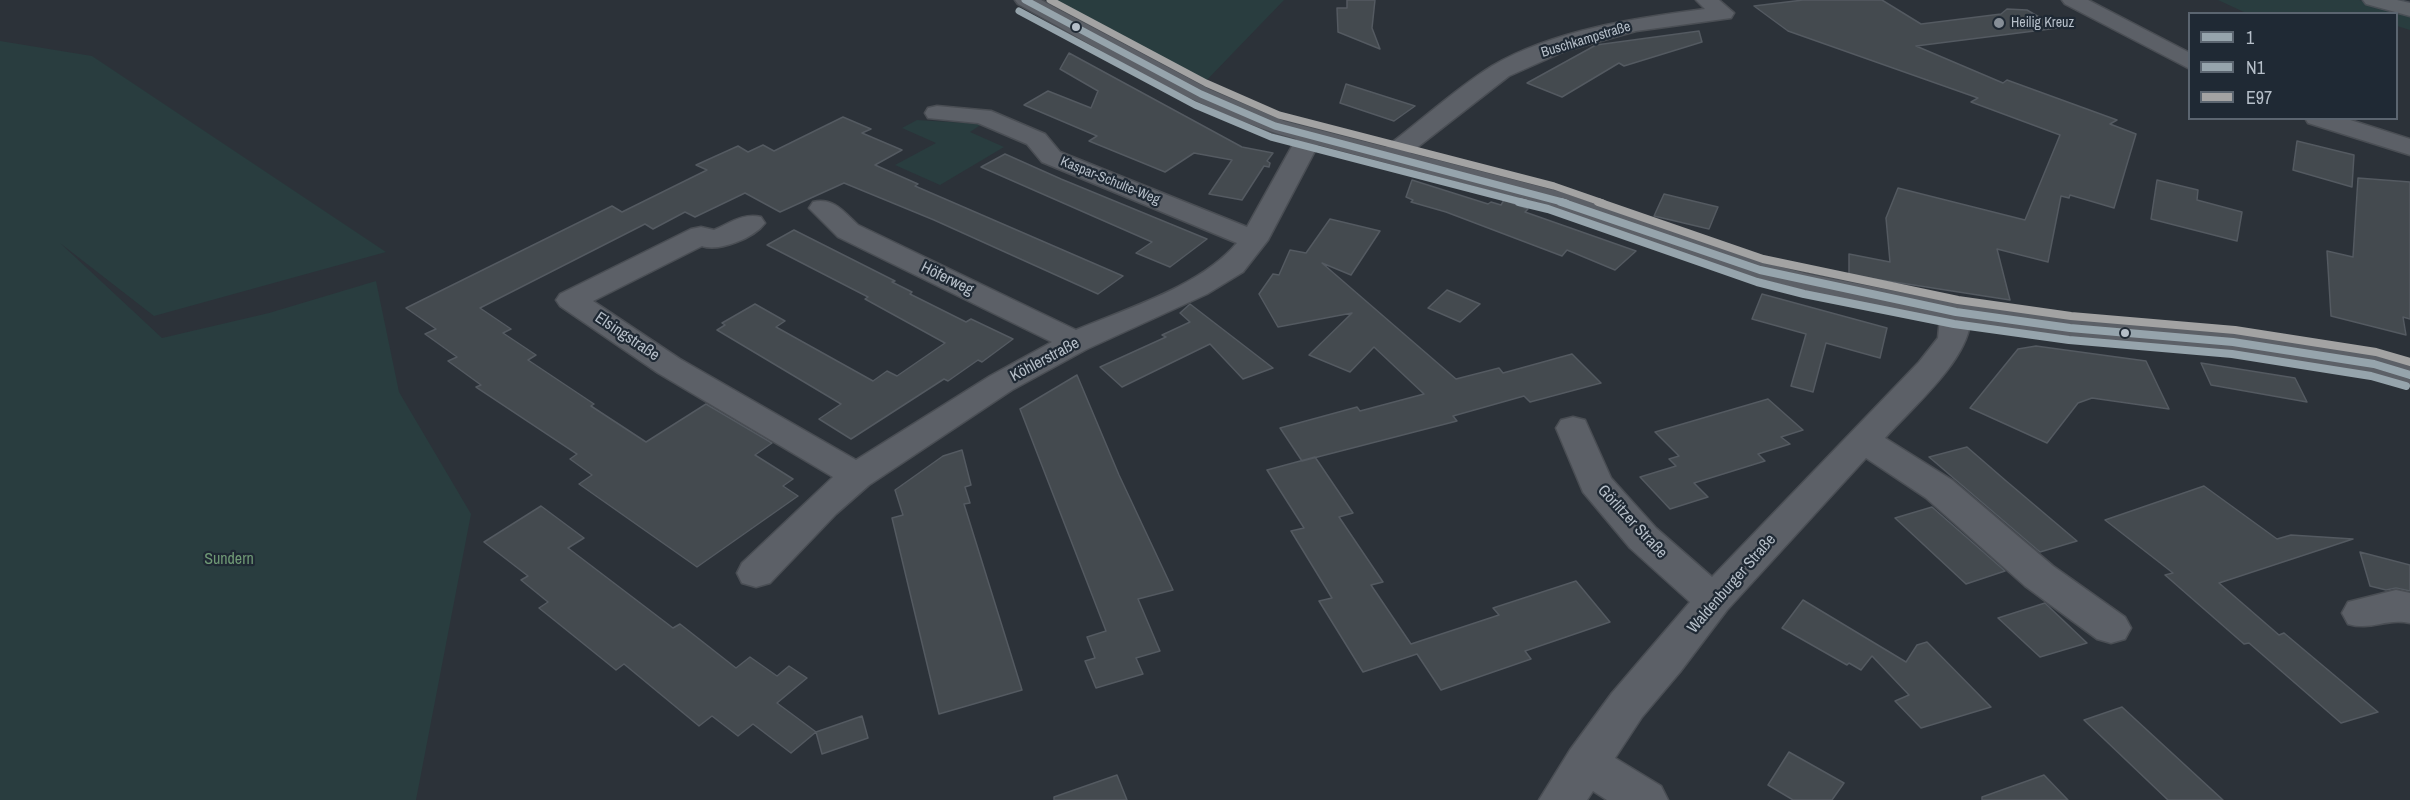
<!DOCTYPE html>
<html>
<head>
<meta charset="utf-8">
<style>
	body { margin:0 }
	#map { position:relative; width:2410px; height:800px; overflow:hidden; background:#2c3239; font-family:"Archivo Narrow",sans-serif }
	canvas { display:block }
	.legend { position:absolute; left:2188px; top:12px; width:210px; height:108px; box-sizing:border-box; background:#1f2934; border:2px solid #5b6570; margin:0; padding:8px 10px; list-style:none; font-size:18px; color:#b6bfc9 }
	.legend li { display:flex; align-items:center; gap:12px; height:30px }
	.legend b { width:30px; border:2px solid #5b6570 }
</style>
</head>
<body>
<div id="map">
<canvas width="2410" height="800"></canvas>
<ul class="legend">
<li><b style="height:8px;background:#96a4ac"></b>1</li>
<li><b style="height:8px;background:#96a4ac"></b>N1</li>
<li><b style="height:8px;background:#a3a3a3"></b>E97</li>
</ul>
</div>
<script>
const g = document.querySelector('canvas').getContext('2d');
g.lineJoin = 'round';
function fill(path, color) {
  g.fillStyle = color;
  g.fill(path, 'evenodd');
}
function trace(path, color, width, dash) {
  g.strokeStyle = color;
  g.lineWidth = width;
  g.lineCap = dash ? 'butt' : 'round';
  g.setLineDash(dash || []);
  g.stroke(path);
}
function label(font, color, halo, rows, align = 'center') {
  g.font = font + ' "Archivo Narrow",sans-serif';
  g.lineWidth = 4.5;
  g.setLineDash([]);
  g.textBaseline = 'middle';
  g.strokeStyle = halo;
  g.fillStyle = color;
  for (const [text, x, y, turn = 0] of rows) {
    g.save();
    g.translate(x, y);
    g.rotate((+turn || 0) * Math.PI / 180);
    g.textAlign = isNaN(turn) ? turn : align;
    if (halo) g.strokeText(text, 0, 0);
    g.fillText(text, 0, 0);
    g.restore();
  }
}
const green = new Path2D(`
	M1047,0H1284L1203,84Z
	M2218,0H2359L2410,14V30L2397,26L2396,14L2246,13Z
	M0,41L92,56L386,252L154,316L60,243L162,338L269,313L376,281L399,392L471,514L416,800H0Z
	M917,120L982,124L970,132L1004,147L940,185L895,165L936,143L902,128Z`);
const building = new Path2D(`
	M1347,0H1375L1372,28L1380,49L1338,32L1337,8H1347Z
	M1803,0H1882L1921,24L2001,14L2007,9L2027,10L2058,28L1916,46L2003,83L2007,80L2117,120L2110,124L2136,134L2114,208L2070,195L2069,198L2061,196L2048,262L1997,249L2010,300L1849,275V254L1890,262L1886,218L1898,188L2025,220L2060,135L1971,102L1978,98L1788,31L1754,6Z
	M1699,31L1702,42L1624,66L1619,63L1562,97L1527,83L1596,45Z
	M1069,53L1242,147L1273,153L1267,161L1270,163L1269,167L1264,166L1242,200L1209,194L1232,160L1194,153L1165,172L1089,141L1097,136L1024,105L1048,91L1091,108L1098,91L1060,69Z
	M1346,84L1415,106L1394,121L1340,103Z
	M843,117L871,129L862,133L902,150L875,165L918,184L915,186L1123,276L1098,294L934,220L844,183L780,212L745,193L695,217L685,212L653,229L645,224L480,308L511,329L503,333L536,355L528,360L594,404L591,406L646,442L706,404L772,443L755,455L793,479L783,486L798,496L697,567L579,484L592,475L570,459L577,454L476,387L481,385L448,361L457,357L425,334L436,329L406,308L612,206L622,212L707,170L696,165L738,146L748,152L763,145L774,151Z
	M2297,141L2354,155L2352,187L2293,170Z
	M1005,154L1061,179L1207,239L1170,267L1136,253L1152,242L981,167Z
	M2358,178L2410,182V319L2403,317L2406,335L2331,316L2327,251L2353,257Z
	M1412,180L1488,204L1491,202L1501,205L1504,200L1528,209L1525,212L1636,251L1615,270L1567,250L1562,256L1446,212L1411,202L1413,200L1406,197Z
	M2157,180L2198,190L2197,200L2242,212L2237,241L2151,219Z
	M1664,194L1718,207L1709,229L1654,216Z
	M1330,219L1380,231L1351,275L1322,263L1456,379L1499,368L1503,373L1572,354L1601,383L1530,402L1524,396L1453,416L1457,421L1302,461L1280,428L1357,407L1360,411L1424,394L1374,347L1350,372L1309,355L1352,313L1278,327L1259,294L1273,274L1279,275L1290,250L1306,253Z
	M794,230L895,281L892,282L912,292L910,294L966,322L971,319L1013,339L982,362L978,360L948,381L944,379L851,439L819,419L841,404L717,330L725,325L722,323L755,304L785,321L776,327L873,381L887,371L897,376L945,343L865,299L868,297L767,245Z
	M1447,290L1480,304L1460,322L1428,308Z
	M1762,294L1887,328L1880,358L1826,343L1813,392L1791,386L1806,334L1752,319Z
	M1190,304L1273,368L1243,379L1210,344L1122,387L1100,367L1166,337L1162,335L1190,322L1180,313Z
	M2036,346L2146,361L2169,409L2092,398L2078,403L2047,443L1970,408L2018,349Z
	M2201,363L2295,378L2307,402L2211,385Z
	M1077,375L1119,475L1173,590L1138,599L1160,651L1136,658L1143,674L1096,688L1085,661L1095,658L1087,637L1106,631L1020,409Z
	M1768,399L1803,430L1781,437L1790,444L1758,454L1765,461L1694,483L1708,497L1670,509L1640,477L1676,466L1669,459L1679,456L1655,432Z
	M1967,447L2005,480L2077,541L2040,552L1929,457Z
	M962,450L971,485L965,487L970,503L964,504L1022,690L939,714L892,518L903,515L895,490L943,456Z
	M1315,457L1353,513L1339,517L1383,582L1371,585L1411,644L1499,615L1493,608L1576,581L1610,622L1525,651L1531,659L1441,690L1417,654L1363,672L1319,601L1332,598L1291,531L1304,528L1267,470Z
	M2204,486L2277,539L2291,535L2353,539L2219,583L2279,635L2284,633L2378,712L2341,723L2249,643L2244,644L2165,575L2173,573L2105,520Z
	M541,506L584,538L568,548L673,628L680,624L736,668L750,657L777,676L789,666L807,678L777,703L816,732L791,753L753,724L738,736L712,716L699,726L624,664L616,670L554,620L539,608L548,602L521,580L528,576L484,542Z
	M1932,507L2005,571L1966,584L1895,518Z
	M2360,552L2410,565V591L2396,588L2386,590L2370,586Z
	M1803,600L1906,662L1917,645L1927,642L1991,707L1921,728L1895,701L1909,695L1872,656L1861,670L1849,663L1847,665L1782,628Z
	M2045,603L2047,605L2087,643L2040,657L1998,618Z
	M2122,707L2223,800H2168L2084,720Z
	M862,716L868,738L822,754L816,732Z
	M1789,752L1844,783L1832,800H1793L1768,785Z
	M1117,775L1127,800H1054V797Z
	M2044,775L2068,800H1982V797Z`);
const minor = new Path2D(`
	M1015,0H1041L1209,89L1284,121L1386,147C1421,121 1455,89 1492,66C1553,30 1636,18 1705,9L1696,0H1719L1734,13L1731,18L1636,31L1565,51L1509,76L1410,153L1561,192L1770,264L1808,274L1956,303L2070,319L2233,332L2374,354L2410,364V385L2370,373L2233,352L2070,337L1970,323C1966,362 1911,409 1885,438L1952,480L2053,566L2125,617L2131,628L2125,639L2111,643L2097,639L2025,586L1926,498L1866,458L1727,610L1680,672L1642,717L1615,758L1661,786L1668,800H1607L1593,791L1587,800H1539L1570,750L1612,693L1690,602L1630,548L1583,492L1556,428L1561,420L1573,417L1585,420L1611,478L1656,528L1712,577L1919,362L1938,338L1940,318L1806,291L1750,276L1541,204L1318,145L1268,240L1243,272L1207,294L1087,349L1012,390L869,485L836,514L770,583L756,587L742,583L737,573L742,563L833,477L658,373L560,306L556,300L560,294L691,229L701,227L714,230C730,223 743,213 761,217L765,223C754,238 719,252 702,246L593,301L680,359L856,460L990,376L1052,342L838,237L809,208L813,202C833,197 844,212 858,225L1076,330C1128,308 1201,286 1237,243L1042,162L1027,144L978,123L928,118L925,113L928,108L937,106L991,111L1045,134L1060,152L1247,227L1296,139C1199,113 1106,52 1018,4Z
	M2062,0H2088L2190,53V69L2065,4Z
	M2305,118H2344L2410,139V155L2308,123Z
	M2396,590L2410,593V623C2385,618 2372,631 2348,624L2342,613L2348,602Z`);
const major = new Path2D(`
	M2363,0H2397L2410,3V16L2366,4Z`);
const bus1Far1 = new Path2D(`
	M1025,0L1201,94L1275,126L1566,203`);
const bus1 = new Path2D(`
	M1561,202L1760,270L1956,312L2070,328L2233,342L2374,364L2410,375`);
const bus2Far1 = new Path2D(`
	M1019,11L1195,105L1271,137L1525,203`);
const bus2 = new Path2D(`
	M1519,202L1548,209L1757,282L1804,294L1954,324L2069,340L2232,354L2371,376L2406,386`);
const bus3Far1 = new Path2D(`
	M1050,0L1206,83L1279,115L1554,186L1603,203`);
const bus3 = new Path2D(`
	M1598,202L1763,259L1958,300L2071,316L2235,330L2376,352L2410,362`);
const markers = [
	[1999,23,6,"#868e97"],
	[1076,27,5,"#b6bfc9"],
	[2125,333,5,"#b6bfc9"]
];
const farPoinames = [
	["Heilig Kreuz",2011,23]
];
const farStreetnames = [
	["Buschkampstraße",1586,40,-17],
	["Kaspar-Schulte-Weg",1110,181,22]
];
const streetNames = [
	["Höferweg",947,279,26],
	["Elsingstraße",627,337,34],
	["Köhlerstraße",1045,360,-28],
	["Görlitzer Straße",1632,522,47],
	["Waldenburger Straße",1732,584,-49]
];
const parkNames = [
	["Sundern",229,560]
];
fill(green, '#293d3f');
fill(building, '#444a4f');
trace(building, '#545a61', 1.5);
trace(minor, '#4a4e54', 3);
trace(major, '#4a4f56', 3);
fill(minor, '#5c6067');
fill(major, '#5e6369');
trace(bus1Far1, '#96a4ac', 7);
trace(bus1, '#96a4ac', 8);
trace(bus2Far1, '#96a4ac', 7);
trace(bus2, '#96a4ac', 8);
trace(bus3Far1, '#a3a3a3', 7);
trace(bus3, '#a3a3a3', 8);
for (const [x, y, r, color] of markers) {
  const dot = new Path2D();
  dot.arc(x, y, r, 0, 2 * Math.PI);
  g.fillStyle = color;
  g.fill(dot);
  trace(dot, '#1f2934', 2);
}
label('14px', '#b6bfc9', '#1f2934', farPoinames, 'left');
label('14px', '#b6bfc9', '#1f2934', farStreetnames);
label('16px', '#b6bfc9', '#1f2934', streetNames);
label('16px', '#6f9975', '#1f2934', parkNames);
</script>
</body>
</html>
